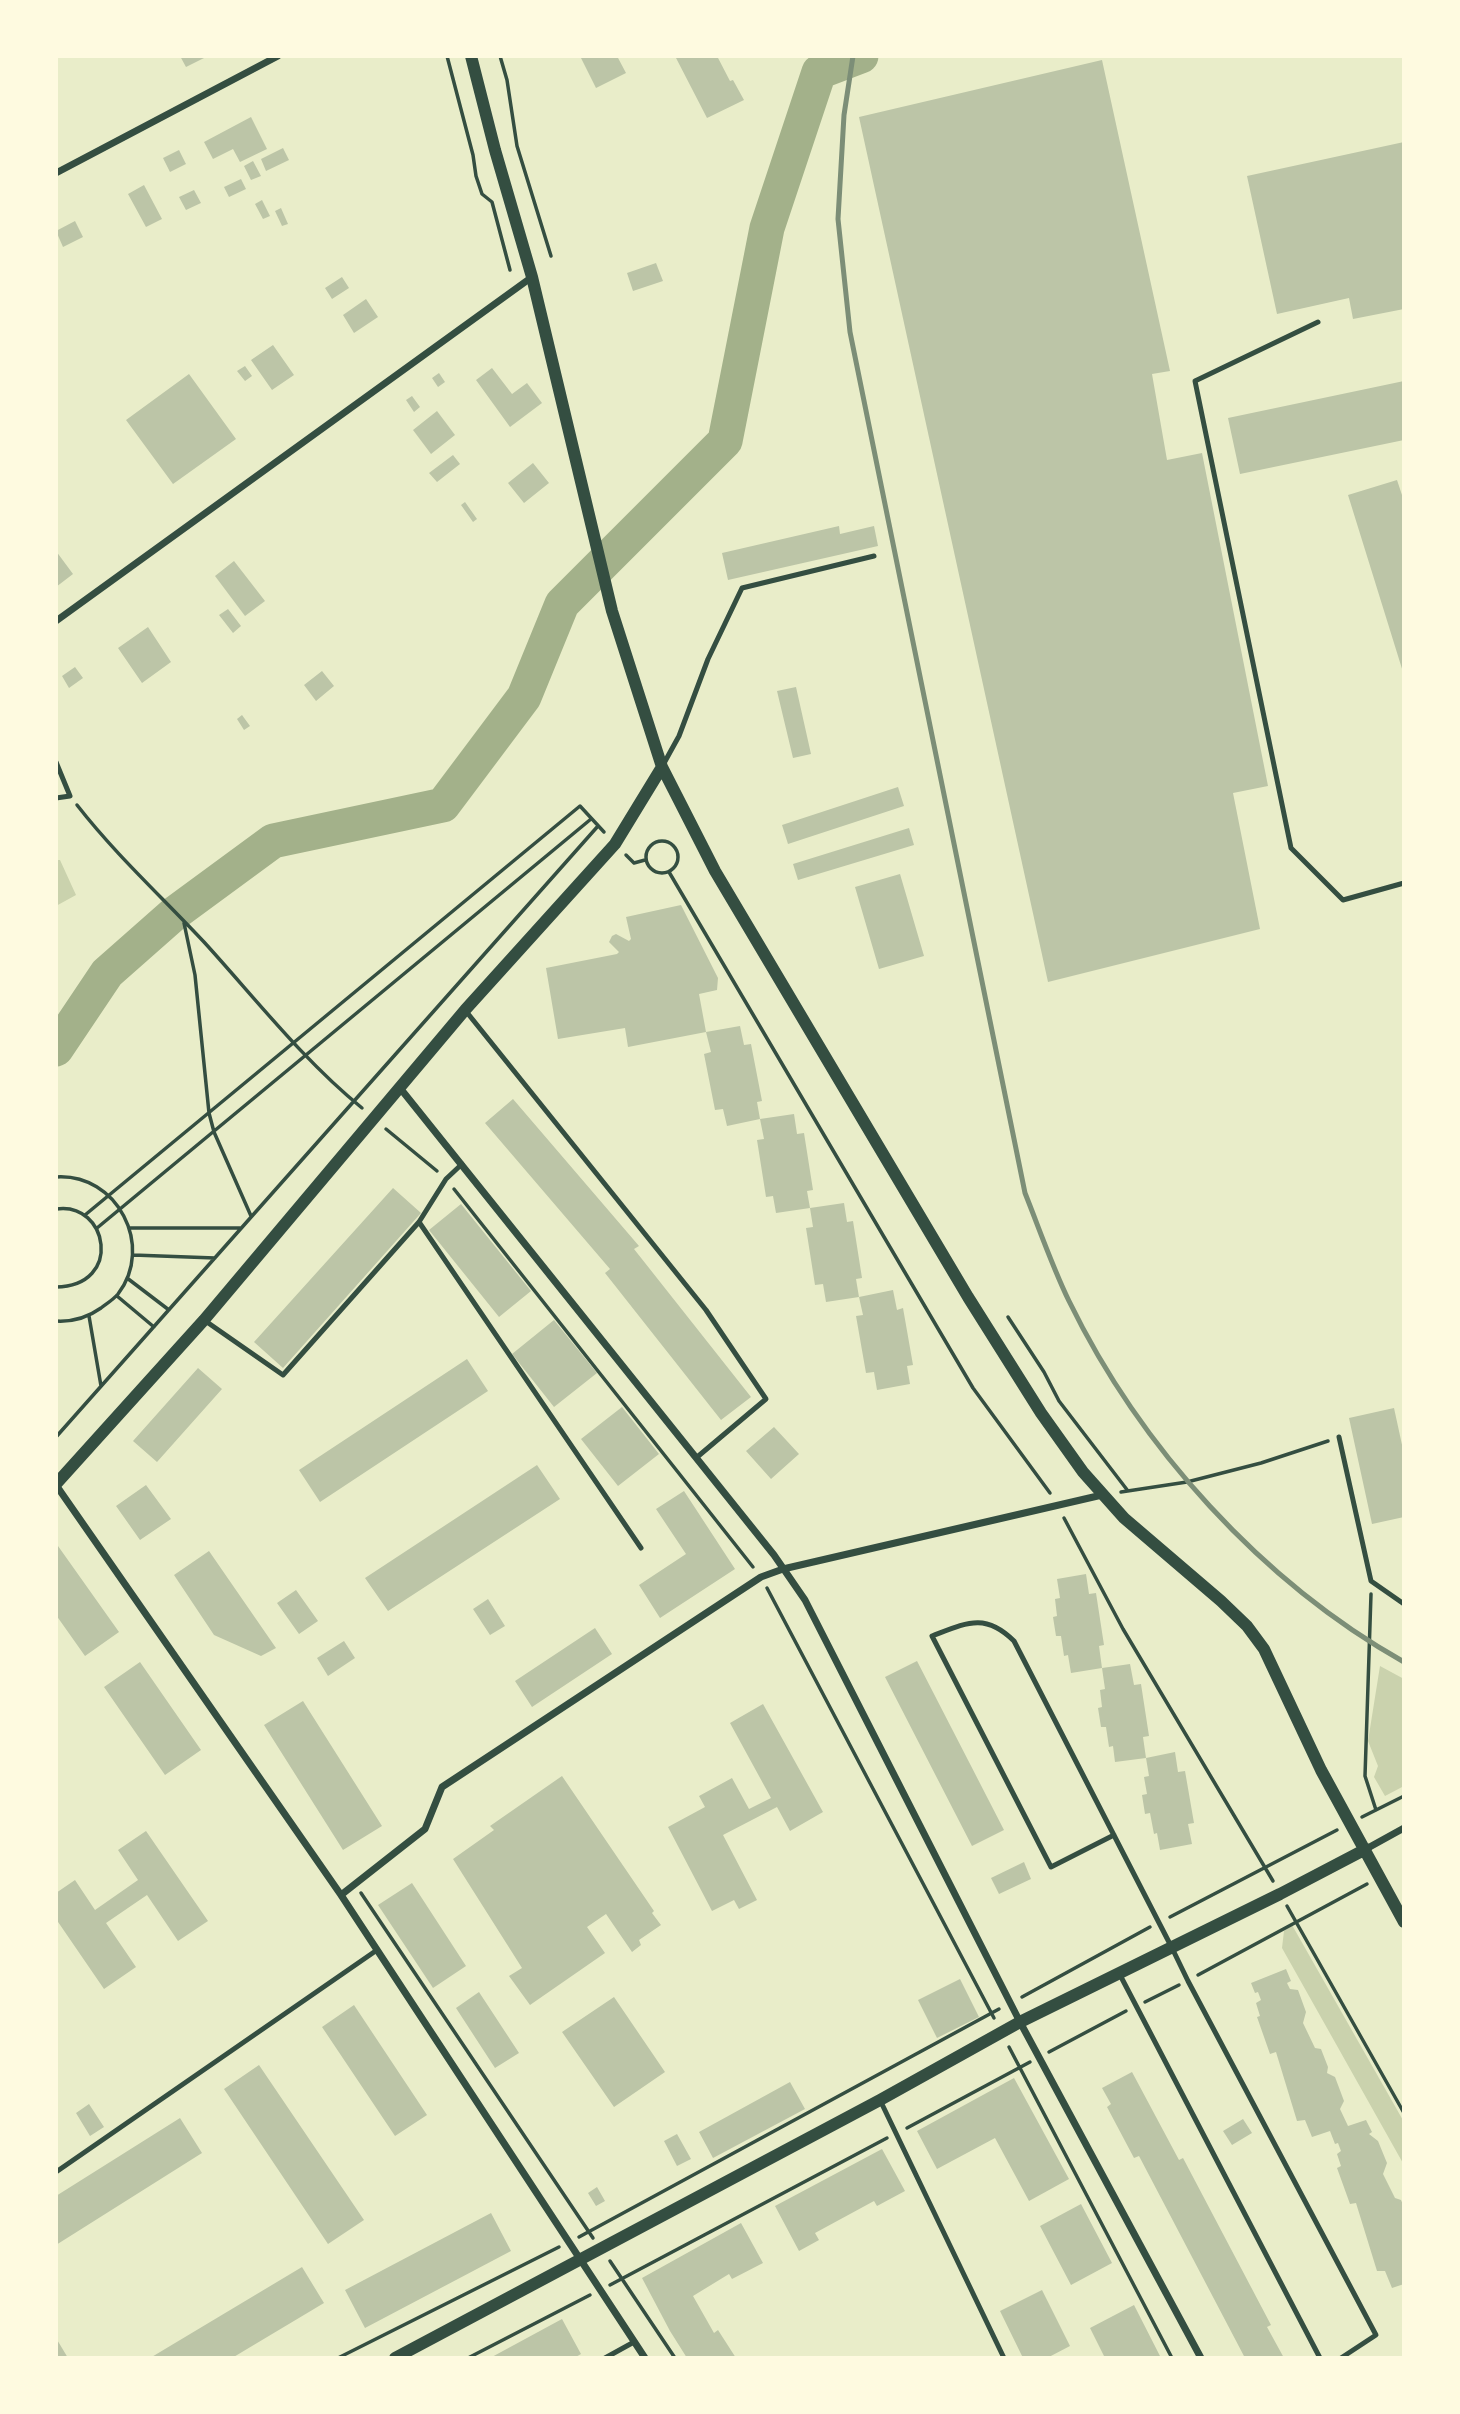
<!DOCTYPE html>
<html>
<head>
<meta charset="utf-8">
<style>
	body { margin:0 }
	#map { position:relative; width:1460px; height:2414px; overflow:hidden; background:#e9edc9; font-family:Helvetica,sans-serif }
	canvas { display:block }
	.frame { position:absolute; inset:0; border:58px solid #fefae0; pointer-events:none }
</style>
</head>
<body>
<div id="map">
<canvas width="1460" height="2414"></canvas>
<div class="frame"></div>
</div>
<script>
const g = document.querySelector('canvas').getContext('2d');
g.lineJoin = 'round';
function fill(path, color) {
  g.fillStyle = color;
  g.fill(path, 'evenodd');
}
function trace(path, color, width, dash) {
  g.strokeStyle = color;
  g.lineWidth = width;
  g.lineCap = dash ? 'butt' : 'round';
  g.setLineDash(dash || []);
  g.stroke(path);
}
const green = new Path2D(`
	M56,860H60L76,895L56,906Z
	M1380,1666L1404,1679V1786L1385,1796L1374,1777L1378,1766L1368,1741Z
	M1292,1925L1404,2122V2165L1282,1948L1284,1931Z`);
const river = new Path2D(`
	M56,1049L107,973L175,913L273,841L443,805L524,697L562,604L725,441L767,228L819,72L861,56`);
const building = new Path2D(`
	M180,56H208L186,67Z
	M580,56H617L626,73L596,88Z
	M675,56H717L730,81L733,80L744,100L707,118Z
	M1102,60L1170,371L1152,374L1167,460L1202,453L1268,786L1233,793L1260,929L1048,982L859,117Z
	M251,117L267,149L240,162L233,149L213,159L204,142Z
	M1404,142V309L1353,319L1349,298L1277,314L1247,176Z
	M283,148L289,160L266,171L261,159Z
	M179,150L186,164L170,172L163,158Z
	M253,161L261,176L251,180L244,166Z
	M241,179L246,189L229,197L224,187Z
	M144,185L162,219L146,227L128,194Z
	M194,190L201,203L186,210L179,197Z
	M262,200L270,216L263,219L255,204Z
	M281,208L288,224L282,226L275,211Z
	M75,221L83,237L63,247L56,231Z
	M656,263L663,281L633,291L627,273Z
	M342,277L349,288L332,299L325,288Z
	M366,299L378,317L354,333L343,315Z
	M273,345L294,375L272,390L251,360Z
	M245,366L252,376L245,381L237,371Z
	M492,368L512,394L527,383L542,403L510,427L476,380Z
	M439,373L445,382L438,387L432,378Z
	M189,374L236,439L173,484L126,420Z
	M1404,381V440L1240,474L1228,418Z
	M412,396L420,407L414,412L406,400Z
	M437,411L455,435L431,454L413,430Z
	M453,455L460,464L437,482L429,473Z
	M533,463L549,483L524,503L508,483Z
	M1397,480L1404,501L1403,672L1348,495Z
	M465,502L477,519L473,522L461,505Z
	M839,526L840,534L874,526L878,546L728,580L722,553Z
	M56,551L73,574L56,587Z
	M234,561L265,601L245,616L215,576Z
	M228,609L241,626L233,633L219,615Z
	M148,627L171,662L142,683L118,648Z
	M75,667L83,678L69,688L62,676Z
	M322,671L334,686L316,701L304,685Z
	M796,687L811,754L793,758L777,691Z
	M242,715L250,726L244,730L237,719Z
	M898,787L904,806L788,844L782,825Z
	M909,828L914,845L798,880L793,864Z
	M900,874L924,956L879,969L855,887Z
	M681,905L718,978L717,990L699,994L706,1032L628,1047L625,1028L558,1039L546,968L617,954L619,952L609,942L612,936L616,934L629,941L631,939L626,917Z
	M740,1026L744,1045L751,1044L762,1101L757,1102L760,1119L727,1126L723,1109L715,1110L704,1054L711,1052L706,1032Z
	M513,1099L639,1246L634,1249L751,1397L721,1420L605,1273L610,1269L485,1123Z
	M794,1114L797,1134L804,1133L813,1190L807,1191L810,1208L844,1203L847,1222L853,1221L862,1278L856,1279L859,1297L826,1302L823,1284L815,1285L806,1228L813,1227L810,1208L776,1213L773,1196L766,1197L757,1140L764,1139L760,1119Z
	M393,1188L421,1213L283,1368L254,1342Z
	M461,1204L531,1291L499,1317L429,1230Z
	M893,1290L897,1310L903,1308L913,1365L907,1366L910,1384L877,1390L874,1372L866,1373L856,1316L863,1315L859,1297Z
	M554,1320L597,1373L554,1407L512,1354Z
	M467,1359L488,1391L320,1502L299,1470Z
	M198,1368L222,1389L157,1462L133,1441Z
	M622,1407L659,1454L618,1486L581,1439Z
	M1394,1408L1404,1454V1517L1372,1524L1349,1418Z
	M774,1427L799,1454L771,1479L746,1451Z
	M537,1465L560,1499L388,1611L365,1578Z
	M146,1485L171,1519L140,1540L116,1506Z
	M684,1491L735,1569L660,1618L639,1585L686,1554L656,1509Z
	M58,1546L119,1632L85,1656L56,1615V1547Z
	M209,1551L276,1648L261,1656L214,1635L174,1575Z
	M1086,1574L1089,1594L1096,1593L1104,1645L1099,1646L1102,1668L1071,1673L1068,1655L1064,1656L1061,1636H1056L1053,1617L1057,1616L1055,1599L1060,1598L1057,1579Z
	M296,1590L318,1621L299,1634L277,1603Z
	M488,1599L505,1626L490,1635L473,1609Z
	M595,1628L612,1654L532,1707L515,1681Z
	M344,1641L355,1658L328,1676L317,1658Z
	M917,1661L1004,1830L972,1846L885,1677Z
	M140,1662L201,1750L165,1775L104,1687Z
	M1130,1664L1134,1685L1141,1684L1149,1736L1143,1737L1146,1758L1115,1762L1113,1746L1109,1747L1106,1727H1101L1098,1708L1102,1707L1100,1690L1105,1689L1102,1668Z
	M303,1701L382,1826L343,1850L264,1725Z
	M763,1704L823,1812L790,1831L777,1807L723,1835L757,1900L739,1909L734,1900L712,1911L668,1827L705,1807L699,1796L732,1778L749,1809L771,1798L730,1723Z
	M1175,1752L1178,1772L1185,1771L1194,1823L1188,1824L1192,1844L1160,1850L1157,1833L1154,1834L1150,1813L1145,1814L1142,1795L1147,1794L1144,1777L1149,1776L1146,1758Z
	M562,1776L654,1911L652,1913L661,1925L639,1940L641,1945L632,1952L606,1914L587,1927L605,1953L530,2005L509,1976L522,1968L453,1859L494,1830L490,1826Z
	M146,1831L208,1921L178,1941L147,1895L106,1923L136,1967L104,1989L56,1919V1893L75,1880L95,1910L138,1880L118,1850Z
	M1024,1862L1031,1879L999,1894L991,1878Z
	M412,1883L466,1966L433,1988L378,1905Z
	M1286,1969L1291,1981L1287,1983L1290,1989L1298,1990L1306,2012L1303,2023L1315,2048L1321,2049L1328,2067L1327,2073L1335,2077L1344,2101L1340,2109L1348,2126L1366,2120L1372,2132L1369,2134L1378,2141L1387,2163L1383,2174L1395,2198L1401,2200L1404,2207V2284L1392,2288L1385,2271H1377L1356,2203L1350,2204L1337,2168L1341,2166L1337,2154L1341,2151L1338,2143L1335,2144L1330,2131L1312,2137L1305,2120L1297,2121L1276,2052L1270,2054L1257,2017L1260,2016L1256,2003L1261,2000L1258,1992L1255,1993L1251,1983Z
	M960,1979L979,2017L937,2038L918,2000Z
	M479,1992L519,2053L495,2068L456,2008Z
	M614,1997L665,2072L614,2107L562,2032Z
	M354,2005L427,2115L395,2136L322,2027Z
	M259,2065L364,2220L328,2244L224,2089Z
	M1132,2072L1179,2160L1183,2158L1271,2325L1267,2327L1284,2358H1245L1139,2156L1134,2158L1107,2107L1111,2104L1102,2088Z
	M1014,2078L1069,2179L1029,2201L995,2138L937,2169L917,2131Z
	M790,2082L805,2109L713,2158L699,2132Z
	M89,2104L104,2127L90,2136L76,2113Z
	M180,2118L202,2153L56,2245V2196Z
	M1243,2119L1252,2133L1232,2145L1223,2131Z
	M677,2134L691,2159L677,2166L664,2141Z
	M882,2149L905,2191L877,2206L874,2201L815,2233L819,2240L799,2251L775,2206Z
	M597,2187L605,2201L596,2206L588,2193Z
	M1081,2204L1112,2263L1071,2285L1040,2226Z
	M491,2213L511,2251L365,2328L345,2290Z
	M741,2223L763,2263L732,2279L729,2274L693,2296L714,2333L718,2330L736,2358H687L670,2331L642,2278Z
	M302,2267L324,2303L232,2358H150Z
	M1042,2290L1070,2346L1047,2358H1023L1000,2311Z
	M1134,2305L1161,2358H1105L1090,2328Z
	M562,2319L581,2354L574,2358H490Z
	M56,2338L68,2358H56Z`);
const path = new Path2D(`
	M447,56L473,155L476,176L482,194L492,202L510,270
	M500,56L507,80L517,146L551,256
	M77,805C116,855 161,896 204,942C255,998 303,1060 362,1108
	M646 857a16 16 0 1 1 32 0a16 16 0 1 1-32 0Z
	M626,855L634,863L645,860
	M669,872L973,1388L1050,1493
	M184,923L195,975L209,1113L214,1132L251,1216
	M386,1129L437,1171
	M56,1177C117,1173 155,1246 118,1294C113,1300 106,1304 101,1308C87,1318 73,1322 56,1321
	M454,1189L753,1567
	M56,1209C108,1201 124,1286 56,1287
	M85,1215L580,806L604,832
	M97,1228L591,819
	M130,1228H240
	M133,1255L215,1258
	M127,1278L169,1310
	M117,1296L154,1327
	M89,1316L101,1386
	M1008,1317L1044,1372L1059,1401L1128,1491
	M56,1437L598,826
	M1121,1492L1187,1482L1261,1463L1328,1441
	M1064,1518L1123,1629L1273,1881
	M767,1588L994,2018
	M1371,1594L1365,1776L1376,1810
	M1362,1817L1404,1796
	M361,1893L593,2238
	M1287,1906L1404,2113
	M1170,1917L1337,1830
	M1198,1975L1367,1884
	M1022,1997L1150,1927
	M1145,2002L1179,1985
	M1009,2047L1172,2358
	M1049,2052L1126,2011
	M907,2128L1030,2062
	M579,2237L999,2009
	M610,2261L675,2358
	M610,2285L887,2138
	M338,2358L559,2247
	M468,2358L590,2295`);
const service = new Path2D(`
	M1318,322L1195,381L1291,848L1343,900L1404,883
	M56,762L70,796L56,798
	M663,765L679,736L708,659L742,588L874,556
	M465,1010L706,1310L766,1399L696,1458
	M419,1222L641,1548
	M204,1320L283,1375L419,1222L446,1179L462,1164
	M1339,1437L1371,1581L1404,1604
	M1114,1835L1051,1867L932,1636C966,1623 985,1612 1014,1641L1172,1948L1188,1981L1376,2335L1341,2358
	M1119,1973L1320,2358
	M880,2100L1004,2358
	M56,2172L377,1950
	M605,2358L634,2342`);
const minor = new Path2D(`
	M56,173L278,56
	M56,621L532,277
	M400,1088L774,1555L805,1600L1020,2022L1201,2358
	M56,1485L341,1895L645,2358
	M1366,1849L1404,1828
	M341,1895L425,1829L442,1787L761,1577L783,1569L1102,1495`);
const tertiary = new Path2D(`
	M471,56L495,150L532,277L612,611L662,767L715,871L968,1297L1041,1413L1083,1472L1124,1518L1221,1601L1247,1626L1264,1649L1321,1770L1404,1922
	M56,1484L204,1320L465,1010L615,844L662,767
	M395,2358L880,2100L1020,2022L1280,1894L1366,1849`);
const rail = new Path2D(`
	M853,56L844,115L838,219L850,332L1025,1193C1039,1228 1052,1266 1069,1301C1140,1447 1262,1582 1404,1662`);
fill(green, '#cad2ad');
trace(river, '#a3b18a', 35);
fill(building, '#bcc5a7');
trace(path, '#344e41', 3.5);
trace(service, '#344e41', 5);
trace(minor, '#344e41', 7);
trace(tertiary, '#344e41', 12);
trace(rail, '#7c8e77', 5);
</script>
</body>
</html>
